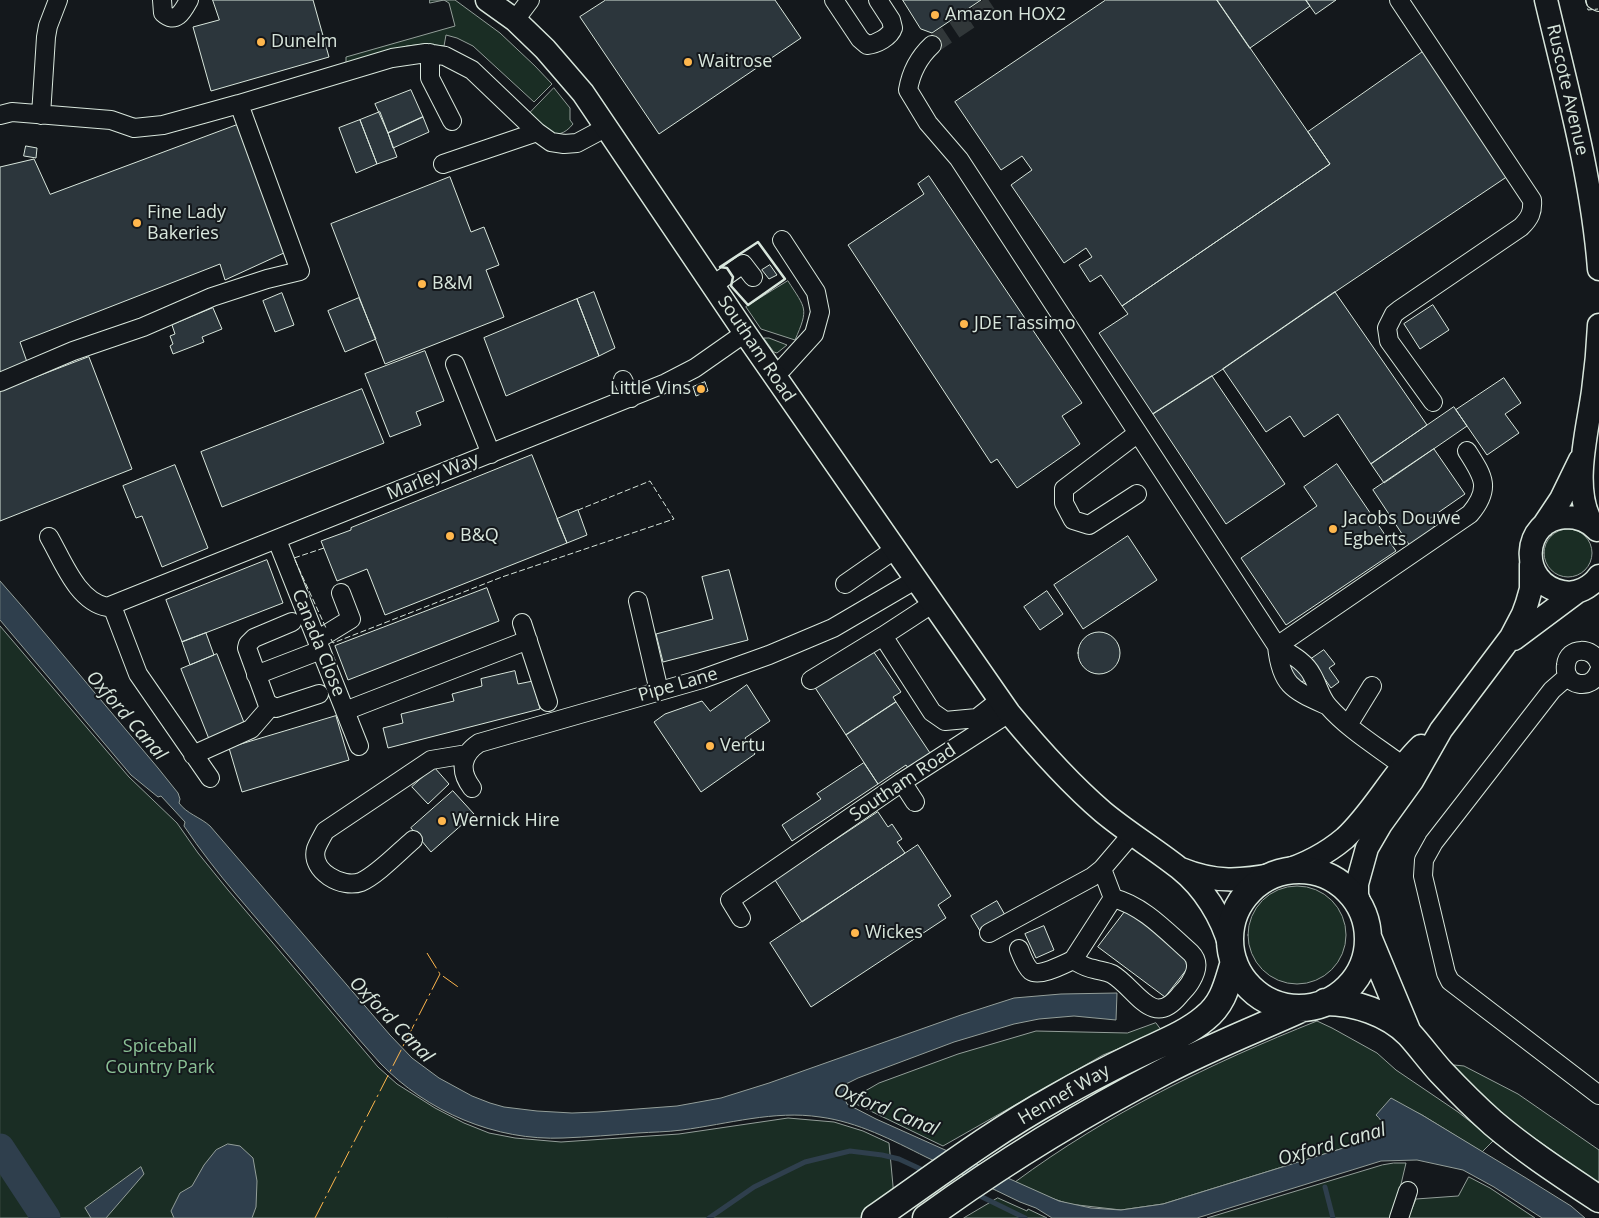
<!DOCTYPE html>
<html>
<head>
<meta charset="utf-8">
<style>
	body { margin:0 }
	canvas { display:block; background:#14181c }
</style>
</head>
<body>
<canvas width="1599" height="1218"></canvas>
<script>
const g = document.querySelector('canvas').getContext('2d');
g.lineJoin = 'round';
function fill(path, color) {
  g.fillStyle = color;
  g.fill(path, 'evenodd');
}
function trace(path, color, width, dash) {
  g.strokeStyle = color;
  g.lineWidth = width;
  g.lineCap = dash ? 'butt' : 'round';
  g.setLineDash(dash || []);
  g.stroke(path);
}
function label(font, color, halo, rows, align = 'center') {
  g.font = font + ' "Open Sans",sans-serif';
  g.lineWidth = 4;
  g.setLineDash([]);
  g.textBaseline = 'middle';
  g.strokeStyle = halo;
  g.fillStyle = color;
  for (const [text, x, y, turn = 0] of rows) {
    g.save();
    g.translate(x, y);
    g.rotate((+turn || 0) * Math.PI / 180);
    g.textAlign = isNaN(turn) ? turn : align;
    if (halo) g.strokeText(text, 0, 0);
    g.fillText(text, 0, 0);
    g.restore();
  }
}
const green = new Path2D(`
	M430,0H455L500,33L535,66L552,84L534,102L473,46L457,38L446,35L444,46L424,44L407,46L346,64V57L455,26L449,3L444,0L430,3Z
	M554,88L570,108V120L573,124C556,145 543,128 528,115Z
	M788,281C806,309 809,308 795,340L761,329L746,307Z
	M764,338H769L787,345L777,353L774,352Z
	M1544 553a24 24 0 1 1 48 0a24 24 0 1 1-48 0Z
	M0,626L129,777L177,823L198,853L228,890L378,1067L397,1084L435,1108L464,1123L489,1133L515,1138L561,1142L679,1134L788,1118L834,1122L863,1131L889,1143L896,1218H0Z
	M1248 935a49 49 0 1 1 98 0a49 49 0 1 1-98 0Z
	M1317,1021L1332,1028L1377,1053L1396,1070L1458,1112L1494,1140L1482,1152L1422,1115L1407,1108L1381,1119C1384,1126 1383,1131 1379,1137L1163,1204L1121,1210L1069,1204L1042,1195L1015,1182C1107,1114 1211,1063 1317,1021Z
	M1156,1023L1162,1031L1103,1055L943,1146L854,1103L853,1098L879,1083L958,1054L1036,1031L1127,1033Z
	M1454,1065L1464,1066L1518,1094L1599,1150V1184L1502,1115L1476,1091Z
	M1394,1163H1406L1393,1218H1207L1382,1165Z
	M1469,1177L1490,1188L1535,1218H1408L1416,1199L1458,1196Z
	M998,1198L1027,1211L1028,1209L1047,1218H964Z`);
const water = new Path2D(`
	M0,581L27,612L158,768L178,793L180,799L179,803C187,814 200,817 210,826L390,1035L412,1058L439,1078L472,1096L490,1103L504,1107L537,1111L572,1113L597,1112L677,1106L721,1098L769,1083L961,1015L1014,998L1061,994L1117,993L1116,1020L1074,1016L1039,1019L1014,1024L954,1042L858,1078L846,1084L843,1094L847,1104L876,1119L1059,1201L1091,1208L1121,1210L1163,1204L1379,1137C1384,1128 1384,1122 1376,1115L1391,1098L1422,1115L1526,1178L1571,1206L1585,1218H1542L1494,1187L1463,1170L1417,1160L1381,1161L1197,1218H1052L1036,1208L1020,1202C989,1187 958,1172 926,1157C892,1140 858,1122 820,1117C774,1110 728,1124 682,1130C667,1132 652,1132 638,1133C613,1135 588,1137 563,1138C496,1141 427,1112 380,1063C350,1030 322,995 293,961C256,917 216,874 184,826L185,822L161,796L158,797L131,775L0,620Z
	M228,1144L240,1146L253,1158L257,1181L256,1207L252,1218H174L171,1211L180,1193L192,1186L204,1165L216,1150Z
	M141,1167L144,1174L106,1218H91L85,1208Z`);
const stream = new Path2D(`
	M1325,1187L1333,1218
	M976,1194L1025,1218
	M709,1218L754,1187L805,1162L850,1151L882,1155L899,1159L927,1172`);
const river = new Path2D(`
	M0,1148L46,1218`);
const building = new Path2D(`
	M213,0H313L329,57L211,91L193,27L219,20Z
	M606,0H775L801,38L659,134L580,17Z
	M903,0H981L932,33L921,29Z
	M1106,0H1217L1330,164L1122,306L1101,275L1090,282L1079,265L1092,257L1086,248L1064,263L1011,185L1032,170L1022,156L1001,170L955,102Z
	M1217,0H1306L1310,6L1250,48Z
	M1306,0H1336L1316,14Z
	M1424,51L1508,176L1335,292L1223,369L1153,414L1099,333L1128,314L1122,306L1330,164L1308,132Z
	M411,90L423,117L388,133L375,104Z
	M380,112L397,157L377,164L360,120Z
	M423,117L429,132L393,148L388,133Z
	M360,120L377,164L356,173L339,128Z
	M237,125L286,252L225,280L220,264L20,342L27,362L0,373V167L34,159L50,194Z
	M26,146L37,148L36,158L24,156Z
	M929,176L1082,403L1062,416L1080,444L1017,488L997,459L991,463L848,245L924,194L918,184Z
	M450,177L471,232L484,227L499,265L486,270L504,317L385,364L331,224Z
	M770,265L777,275L769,279L762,270Z
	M594,292L615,348L599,356L577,299Z
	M1335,292L1427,425L1371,464L1338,414L1304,437L1290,416L1266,432L1223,369Z
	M282,293L294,325L275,332L263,301Z
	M359,298L376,339L345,352L328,311Z
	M577,299L599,356L506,396L484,338Z
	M1433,305L1449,330L1420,349L1404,324Z
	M213,308L222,329L202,337L204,342L173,354L170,346L173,344L170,336L175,334L172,325Z
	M425,351L444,401L416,412L421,425L390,437L365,374Z
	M89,357L132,469L0,521V391Z
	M1212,376L1285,484L1226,524L1153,414Z
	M1504,378L1521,403L1505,414L1519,433L1487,455L1456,410Z
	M705,382L708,391L696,396L693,387Z
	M362,389L384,443L222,507L201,452Z
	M1454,407L1467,426L1384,483L1371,464Z
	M1434,449L1465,494L1429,519L1436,529L1410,546L1373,490Z
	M532,455L567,543L385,615L367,569L337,581L321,541L351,530V528Z
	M1337,464L1396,551L1286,625L1241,558L1317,506L1304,487Z
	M175,465L208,548L162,567L142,516L136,518L123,486Z
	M578,510L587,535L567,543L557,519Z
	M1128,536L1157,580L1083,629L1054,585Z
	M267,560L283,603L182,642L166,600Z
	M729,570L748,640L663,662L656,634L713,619L702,577Z
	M487,588L499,621L348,680L335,646Z
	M1047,591L1063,614L1040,630L1024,607Z
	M1078 653a21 21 0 1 1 42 0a21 21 0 1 1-42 0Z
	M206,633L214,655L190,665L182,642Z
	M871,648L901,692L893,697L896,702L846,735L814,686Z
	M1324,650L1335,664L1329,668L1339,682L1331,688L1311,659Z
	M217,654L245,725L209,739L181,669Z
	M1297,662L1308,678L1299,684L1288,668Z
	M515,671L518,684L533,681L540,709L388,748L383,728L403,723L401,714L454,701L452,694L482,686L481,679Z
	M747,685L770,721L745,738L755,754L701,792L654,722L665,714L702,701L710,711Z
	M896,702L930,753L908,768L906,765L878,784L846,735Z
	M336,716L349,760L242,792L229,748Z
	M864,763L878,784L792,841L782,825L821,799L817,794Z
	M434,767L449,784L428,804L412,787Z
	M453,791L474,814L431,852L411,828Z
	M878,812L888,827L892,824L902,839L897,842L905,853L802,922L775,880Z
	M918,845L951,896L938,905L946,918L811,1007L770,943Z
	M997,901L1005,915L980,931L971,916Z
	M1127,909L1194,960L1165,997L1098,947Z
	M1044,926L1054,950L1036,958L1025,934Z`);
const minorTunnel = new Path2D(`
	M932,45L999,0`);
const minor = new Path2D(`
	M162,0L163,13C176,25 183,11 189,0
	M834,0L860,39L867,45C877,44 890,37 893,28L891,20L878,0
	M1399,0L1532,200C1533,212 1530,218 1521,227L1399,310L1394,314L1387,328L1389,341L1433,402
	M1595,0L1599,2
	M515,20L530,0
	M932,45C918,58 911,72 908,90L928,123L959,159L1277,646C1290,654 1305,661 1312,675C1318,685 1320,697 1328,706C1349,730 1378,747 1403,766
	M430,53V78L452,121
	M0,115L12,112L111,120L134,128L163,125L239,104L392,58L426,53L445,56L472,70L537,132L551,142L564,144L577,143L607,127
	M41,115L46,37L48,26L58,0
	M443,164L537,132
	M713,285L743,264L753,277
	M455,364L491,454
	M774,375L783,368L814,334L820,312L816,292L782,240
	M623,380L631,398
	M0,382L73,351L143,327L212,297L267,279L300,271L239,104
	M1137,494L1089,525L1073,520L1064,503V489L1138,433
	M49,537C63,561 77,601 107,607L666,383L695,368L745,333
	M277,540L359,746
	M845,584L894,550
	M638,601L659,691
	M112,606L138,674L210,778
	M292,622L254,638L248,644L247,648L267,703L276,708L319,694
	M522,623L548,702
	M883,636L932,712L945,721L977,718L1000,700
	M317,640L351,619L341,593
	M1277,646L1470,514C1492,488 1483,476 1467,451
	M1277,646C1281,686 1293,690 1328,706
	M1599,663C1593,647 1568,646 1566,665C1563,686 1592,692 1599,671
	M256,675L321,650
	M1568,676L1552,690L1434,842L1424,860L1423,876L1446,973L1450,981L1599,1095
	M811,680L883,636L932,604
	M345,711L528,640
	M1348,725L1372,686
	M193,755L251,729L271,706
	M902,782L915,802
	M472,788C459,771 461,755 479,743L702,679L769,655L833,628L915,580
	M413,840C399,852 377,875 361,882C342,889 310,871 316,849C318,843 322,837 325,831L431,760L467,754
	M1102,869L1113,898C1144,906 1167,932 1191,953C1199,961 1197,971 1191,981C1188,987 1183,991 1179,996C1152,1029 1136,988 1112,974C1106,971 1100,971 1094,969C1086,968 1080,964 1073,960L1113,898
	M741,918L730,900L902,782L1009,713
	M989,933L1092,877L1102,869L1131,835
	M1019,949C1022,956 1025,966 1031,971C1040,977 1064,964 1073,960
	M1399,1218L1408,1191`);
const major = new Path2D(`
	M487,0L515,20L545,49L583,93L745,333L1009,713C1038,748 1068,782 1103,812C1127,832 1155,849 1179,868C1204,888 1222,917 1230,947
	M1546,0C1567,89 1592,178 1599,269
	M1543,526L1561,499L1580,460
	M1595,527C1569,495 1588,429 1593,391C1596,369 1598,347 1599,325
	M1597,530C1589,521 1578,517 1566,517C1521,519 1518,584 1563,592C1577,595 1591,587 1599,576
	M1514,639L1577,592
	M1181,869C1215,883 1241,881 1276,874
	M1281,872C1305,865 1326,854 1345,838C1374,811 1392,774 1421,746
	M1362,911L1357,895V884L1367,848L1381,824L1412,781L1441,730L1511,637L1523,614L1527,603L1531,589V565`);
const highway = new Path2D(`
	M1230 939a69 69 0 1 1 138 0a69 69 0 1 1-138 0Z
	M1368,937L1408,1033
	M1325,1002C1355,1002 1388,1013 1409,1034C1420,1046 1430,1060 1441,1072C1458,1090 1475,1107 1493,1123C1526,1151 1563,1175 1599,1199
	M875,1218C934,1177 992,1133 1055,1098C1081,1083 1108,1069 1135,1056C1159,1044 1185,1035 1205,1018C1224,1003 1227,984 1234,962
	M926,1218C1002,1163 1082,1114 1165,1071C1210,1047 1257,1029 1303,1008`);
const fence = new Path2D(`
	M1586,0L1588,10L1598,9
	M324,548L294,558L326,628
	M331,639L333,643L502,577L674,519L650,481L578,510`);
const wall = new Path2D(`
	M758,242L785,279L748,305L731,286L733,277L727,268L720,267Z`);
const power = new Path2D(`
	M427,953L440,974L461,989
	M315,1218L440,974`);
const markers = [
	[935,15,5,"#ffb74d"],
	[261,42,5,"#ffb74d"],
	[688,62,5,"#ffb74d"],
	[137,223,5,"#ffb74d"],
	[422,284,5,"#ffb74d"],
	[964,324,5,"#ffb74d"],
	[701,389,5,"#ffb74d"],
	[1333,529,5,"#ffb74d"],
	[450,536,5,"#ffb74d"],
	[710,746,5,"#ffb74d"],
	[442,821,5,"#ffb74d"],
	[855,933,5,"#ffb74d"]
];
const poiNames = [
	["Amazon HOX2",945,15],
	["Dunelm",271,42],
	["Waitrose",698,62],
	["Fine Lady",147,213],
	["Bakeries",147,234],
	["B&M",432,284],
	["JDE Tassimo",974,324],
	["Little Vins",691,389,"right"],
	["Jacobs Douwe",1343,519],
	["Egberts",1343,540],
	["B&Q",460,536],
	["Vertu",720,746],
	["Wernick Hire",452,821],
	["Wickes",865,933]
];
const streetNames = [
	["Ruscote Avenue",1567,90,77],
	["Southam Road",756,349,56],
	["Marley Way",433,477,-22],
	["Canada Close",318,643,68],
	["Pipe Lane",678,685,-16],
	["Southam Road",903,783,-34],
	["Hennef Way",1064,1095,-30]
];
const parkNames = [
	["Spiceball",160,1047],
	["Country Park",160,1068]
];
const waterNames = [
	["Oxford Canal",126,716,49],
	["Oxford Canal",391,1020,46],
	["Oxford Canal",886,1110,22],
	["Oxford Canal",1332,1145,-16]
];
fill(green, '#1a2d24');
trace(green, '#939e99', 1);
fill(water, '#2f3f4d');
trace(water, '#939e99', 1);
trace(stream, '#2f3f4d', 5);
trace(river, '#2f3f4d', 29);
fill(building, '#2c363c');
trace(building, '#d8e6dc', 1);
trace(minorTunnel, '#313739', 18, [18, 9]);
trace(minor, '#d8e6dc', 20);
trace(major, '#d8e6dc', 25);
trace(highway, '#d8e6dc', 29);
trace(minor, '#14181c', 18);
trace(major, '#14181c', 22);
trace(highway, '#14181c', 26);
trace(fence, '#d8e6dc', 1, [6, 2.5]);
trace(wall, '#d8e6dc', 2.5);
trace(power, '#ffb74d', 1, [18, 4, 2.5, 4]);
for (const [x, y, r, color] of markers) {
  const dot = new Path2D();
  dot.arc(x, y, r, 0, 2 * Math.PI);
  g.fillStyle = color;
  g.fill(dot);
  trace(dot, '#14181c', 2);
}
label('18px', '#d8e6dc', '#14181c', poiNames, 'left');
label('18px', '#d8e6dc', '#14181c', streetNames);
label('18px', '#8ac095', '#14181c', parkNames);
label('italic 19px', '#d8e6dc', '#14181c', waterNames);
</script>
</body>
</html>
